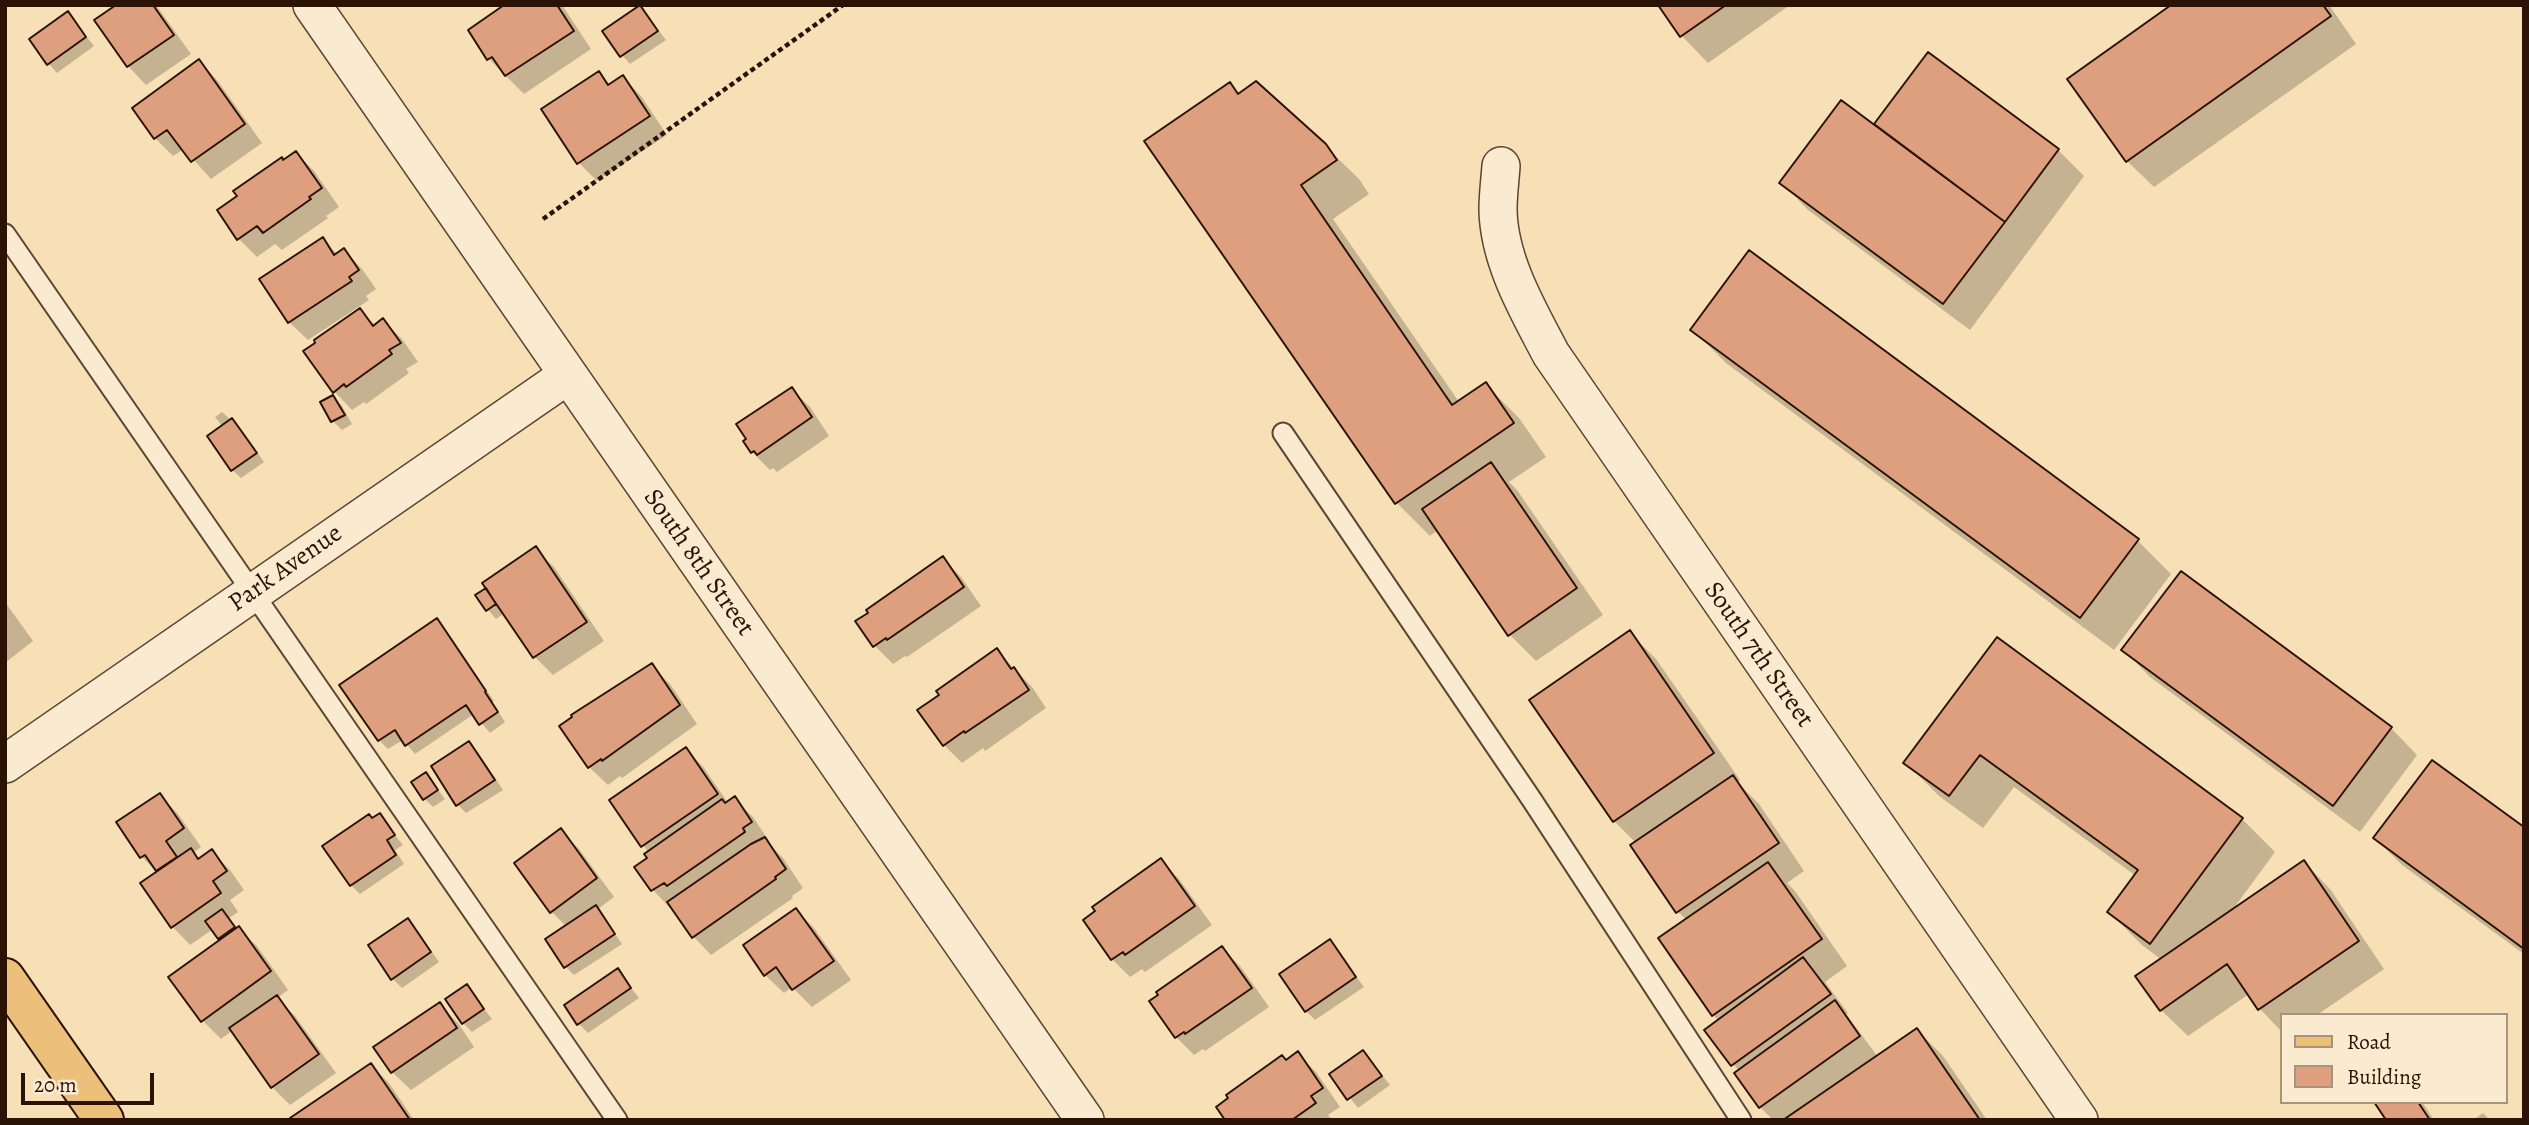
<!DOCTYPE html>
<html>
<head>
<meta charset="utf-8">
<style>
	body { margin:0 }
	#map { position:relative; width:2529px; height:1125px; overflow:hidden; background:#f7dfb6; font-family:Alegreya,serif }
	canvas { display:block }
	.frame { position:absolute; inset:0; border:7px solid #2a1305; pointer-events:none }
	.legend { position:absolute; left:2280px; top:1013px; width:228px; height:91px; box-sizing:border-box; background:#faead0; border:2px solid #a7947f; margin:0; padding:9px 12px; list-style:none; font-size:21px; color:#2a1305 }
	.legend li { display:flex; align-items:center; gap:14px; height:35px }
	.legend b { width:35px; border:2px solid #a7947f }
	.scale { position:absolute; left:21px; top:1073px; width:133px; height:32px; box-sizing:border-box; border:4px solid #2a1305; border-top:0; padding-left:9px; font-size:21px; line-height:24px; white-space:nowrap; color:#2a1305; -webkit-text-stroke:5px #faead0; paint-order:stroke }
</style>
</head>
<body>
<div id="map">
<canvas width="2529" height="1125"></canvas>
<div class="frame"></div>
<ul class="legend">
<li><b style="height:9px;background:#ecc07b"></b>Road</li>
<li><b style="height:19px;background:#dd9f7e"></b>Building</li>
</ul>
<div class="scale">20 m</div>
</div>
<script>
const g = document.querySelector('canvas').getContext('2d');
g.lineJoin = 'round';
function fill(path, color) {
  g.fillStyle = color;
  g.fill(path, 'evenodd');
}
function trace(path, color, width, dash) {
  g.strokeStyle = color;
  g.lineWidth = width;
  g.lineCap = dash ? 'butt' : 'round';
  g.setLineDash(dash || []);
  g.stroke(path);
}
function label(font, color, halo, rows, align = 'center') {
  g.font = font + ' Alegreya,serif';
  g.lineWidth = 5;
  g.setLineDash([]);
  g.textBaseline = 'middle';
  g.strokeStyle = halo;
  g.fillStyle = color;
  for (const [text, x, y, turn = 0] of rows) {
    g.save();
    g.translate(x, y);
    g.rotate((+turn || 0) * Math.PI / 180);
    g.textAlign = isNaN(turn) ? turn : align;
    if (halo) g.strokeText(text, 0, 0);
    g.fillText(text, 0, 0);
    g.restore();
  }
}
const shadow = new Path2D(`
	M119,5H156L191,54L146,85L128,66L97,21Z
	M508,5H562L591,49L524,94L489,59Z
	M1660,5H1790L1708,63L1682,36Z
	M2174,5H2329L2356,44L2154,187L2127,161Z
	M640,7L666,40L630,64L622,55Z
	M68,14L94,46L57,73L49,64Z
	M1928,55L2058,150L2084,176L1970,330L1808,210L1782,183L1875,126Z
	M199,61L217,80L262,143L211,179L184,149L173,156L155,138Z
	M598,73L611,85L623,77L641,96L667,135L597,181L579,163Z
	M1229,84L1240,95L1324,145L1359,179L1369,194L1333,219L1459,402L1486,385L1519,418L1546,457L1509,482L1517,490L1603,615L1536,661L1510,635L1438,530L1430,536L1397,503L1147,141Z
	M296,153L314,171L339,207L326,216L328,218L282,250L275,244L257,257L238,238L284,162Z
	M322,239L338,255L344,250L362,269L376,289L366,296L369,300L308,340L289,322L262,279Z
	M1749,253L2138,541L2171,574L2114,650L1726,363L1693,330Z
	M360,310L376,326L383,321L402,339L418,362L406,369L409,373L366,404L364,402L352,410L334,391Z
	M791,389L810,407L829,436L777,472L773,468L770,470L752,452Z
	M333,397L342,406L352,424L342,430L333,421Z
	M222,412L241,429L264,462L241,478L232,470L223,427L215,417Z
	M535,549L554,567L604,641L553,675L534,656L505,613L496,619L477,596Z
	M943,559L961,577L981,606L907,657L905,656L893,664L875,646L858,622Z
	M5,602L33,641L5,663Z
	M437,621L445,629L494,701L492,702L505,722L490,733L474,714L415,754L403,740L388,749L379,740Z
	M1630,633L1656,659L1740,780L1737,782L1759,804L1804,871L1787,883L1795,891L1847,966L1825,982L1848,1013L1846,1014L1878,1057L1917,1030L1943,1056L1987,1120H1773L1760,1107L1739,1071L1707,1030L1719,1021L1713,1015L1687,920L1678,912L1636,843L1614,821Z
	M1997,639L2242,819L2275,852L2231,912L2304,862L2330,889L2384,969L2317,1015H2282V1032L2260,1009L2249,994L2188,1036L2161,1010L2162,960L2142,945L2109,912L2136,876L2014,787L1983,828L1939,796L1906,763Z
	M2124,650L2391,728L2417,755L2360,832L2150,677Z
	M997,651L1032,687L1046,708L985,751L983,748L962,763L944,745Z
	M651,666L670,684L697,724L622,778L620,776L608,785L589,767Z
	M469,743L478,752L503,790L466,813L458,805Z
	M686,749L704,768L728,803L734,799L753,817L769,841L767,842L783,858L803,888L792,896L793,898L711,955L693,936L673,907L671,909L653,890L637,868L650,859L649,853L611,800Z
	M426,774L445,799L433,807L424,798Z
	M160,795L178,814L201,847L193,853L200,860L212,852L230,870L244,890L230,900L238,912L229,918L237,929L257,946L288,990L277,998L295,1016L336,1073L290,1105L272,1087L233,1030L221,1039L203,1021L221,940L213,929L190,945L172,926L158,873L142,857Z
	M379,816L403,845L395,850L404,864L360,894L351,885L324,846Z
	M2524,829V954L2402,865L2375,838Z
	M561,831L579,849L614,897L598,909L622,944L574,975L566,967L567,927L552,912Z
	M1161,861L1179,879L1212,925L1145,972L1142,969L1130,977L1112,959Z
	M796,910L814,928L851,980L812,1007L792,987L784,993L765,975Z
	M408,920L416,929L439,962L402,988L393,979L370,946Z
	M1330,942L1364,987L1315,1020L1306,1011L1281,974Z
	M1222,948L1240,966L1269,1007L1205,1051L1203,1049L1194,1055L1176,1037Z
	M617,970L639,998L588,1033L579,1024Z
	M467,987L492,1019L472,1032L463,1023Z
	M439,1004L458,1023L474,1047L411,1090L392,1072Z
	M1363,1052L1390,1085L1358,1108L1331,1074Z
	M1298,1054L1316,1072L1340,1107L1328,1115L1332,1120H1227Z
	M371,1065L389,1083L414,1120H294Z
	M2376,1102H2422L2434,1120H2388Z
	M2483,1113L2490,1120H2473Z`);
const building = new Path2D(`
	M116,5H153L174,35L127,67L94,20Z
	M504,5H557L574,31L505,76L492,57L487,60L468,30Z
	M640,5L658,31L620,57L602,31Z
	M1658,5H1726L1680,37Z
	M2171,5H2323L2331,16L2126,162L2067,79Z
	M68,11L86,37L47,65L29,39Z
	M1928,52L2059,149L2005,222L1874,124Z
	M199,59L245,124L191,162L167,130L154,139L132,108Z
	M599,71L608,85L623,75L650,116L577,164L541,109Z
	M1256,81L1326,144L1337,160L1301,185L1452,405L1486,382L1514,423L1395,504L1144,141L1230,82L1238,94Z
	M1841,100L2005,222L1943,304L1779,183Z
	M296,151L322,188L309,197L311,199L263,233L257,226L237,240L217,210L237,196L233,191L282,157L283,160Z
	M323,237L334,255L344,248L359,270L349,277L352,281L288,323L259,279Z
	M1749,250L2139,539L2080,618L1690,330Z
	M360,308L373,326L383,318L401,343L389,350L392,354L346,387L344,384L333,393L303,351L315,343L314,340Z
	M792,387L812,417L757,455L754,451L751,453L743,441L746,439L736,424Z
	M333,395L345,415L331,422L320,402Z
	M232,418L257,453L231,471L207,436Z
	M1491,462L1577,588L1508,636L1422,509Z
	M536,546L587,622L533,658L482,583Z
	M943,556L964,587L887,640L886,638L873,647L855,621L868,613L866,610Z
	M2181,571L2392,727L2333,806L2121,650Z
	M486,588L496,604L486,611L475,595Z
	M437,618L486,691L485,692L498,712L479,725L466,705L405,746L395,730L378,741L339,685Z
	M1630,630L1714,753L1613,822L1529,700Z
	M1997,637L2243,818L2150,944L2107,912L2138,870L1980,755L1949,796L1903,763Z
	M997,648L1011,669L1014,667L1029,690L965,733L964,731L943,746L917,710L939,695L936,691Z
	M652,663L680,705L602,761L601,759L588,768L559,726L572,717L571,715Z
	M469,741L495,780L456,806L431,766Z
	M686,747L718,794L641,847L609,800Z
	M2432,760L2524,827V949L2373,838Z
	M426,772L438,790L423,800L411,782Z
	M1733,775L1779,843L1676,913L1630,845Z
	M160,793L184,828L166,841L177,857L156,871L145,855L140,858L116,822Z
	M735,796L752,822L743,828L745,832L667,886L664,883L651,891L634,867L647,858L644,854L722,799L725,803Z
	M380,813L395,835L387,840L396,855L350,886L322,846L369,814L372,818Z
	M561,828L597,878L550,913L514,863Z
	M765,837L786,869L775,877L776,879L692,938L667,902L751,844Z
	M191,848L198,859L212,849L227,871L213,881L221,893L171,928L140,883Z
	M1161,858L1195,906L1125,955L1123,952L1111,960L1083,920L1095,911L1092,907Z
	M2304,860L2359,941L2258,1010L2227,964L2160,1011L2135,976Z
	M1768,862L1822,939L1712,1016L1658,938Z
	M596,905L615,934L564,968L545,939Z
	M796,908L834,961L792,990L776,967L764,976L743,945Z
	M222,909L235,927L218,939L205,921Z
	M408,918L431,952L391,980L368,945Z
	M239,926L271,971L201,1022L168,977Z
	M1330,939L1356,977L1305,1012L1279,974Z
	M1222,946L1252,988L1185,1034L1184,1032L1175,1038L1149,1001L1158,995L1156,992Z
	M1803,957L1831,994L1731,1066L1704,1030Z
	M618,968L631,988L577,1025L564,1005Z
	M467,984L484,1009L462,1024L445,999Z
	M277,995L319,1054L271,1088L229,1028Z
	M1835,1000L1860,1036L1759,1108L1734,1073Z
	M440,1002L457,1028L391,1073L373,1047Z
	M1917,1028L1980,1120H1783Z
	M1363,1050L1382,1076L1347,1100L1329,1074Z
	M1298,1051L1323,1088L1311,1096L1316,1103L1292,1120H1225L1216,1107L1228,1098L1226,1095L1282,1055L1286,1060Z
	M371,1063L410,1120H292L290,1118Z
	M2374,1102H2418L2430,1120H2386Z`);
const path = new Path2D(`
	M543,219L843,5`);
const service = new Path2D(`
	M5,234L617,1120
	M1283,433L1532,800L1741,1120`);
const minor = new Path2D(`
	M312,5L1085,1120
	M1501,166C1500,180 1498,195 1498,210C1499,261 1528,310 1551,354L2079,1120
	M5,764L568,375`);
const primary = new Path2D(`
	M5,978L104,1120`);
const streetNames = [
	["South 8th Street",698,563,55],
	["Park Avenue",286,569,-35],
	["South 7th Street",1758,655,55]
];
fill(shadow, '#0003');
fill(building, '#dd9f7e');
trace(building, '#2a1305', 2);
trace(service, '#5d4631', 23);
trace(minor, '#5d4631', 40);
trace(primary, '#2a1305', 42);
trace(path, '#2a1305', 4.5, [5, 3.5]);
trace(service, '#faead0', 19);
trace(minor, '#faead0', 37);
trace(primary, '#ecc07b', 38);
label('26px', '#2a1305', '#faead0', streetNames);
</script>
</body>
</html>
